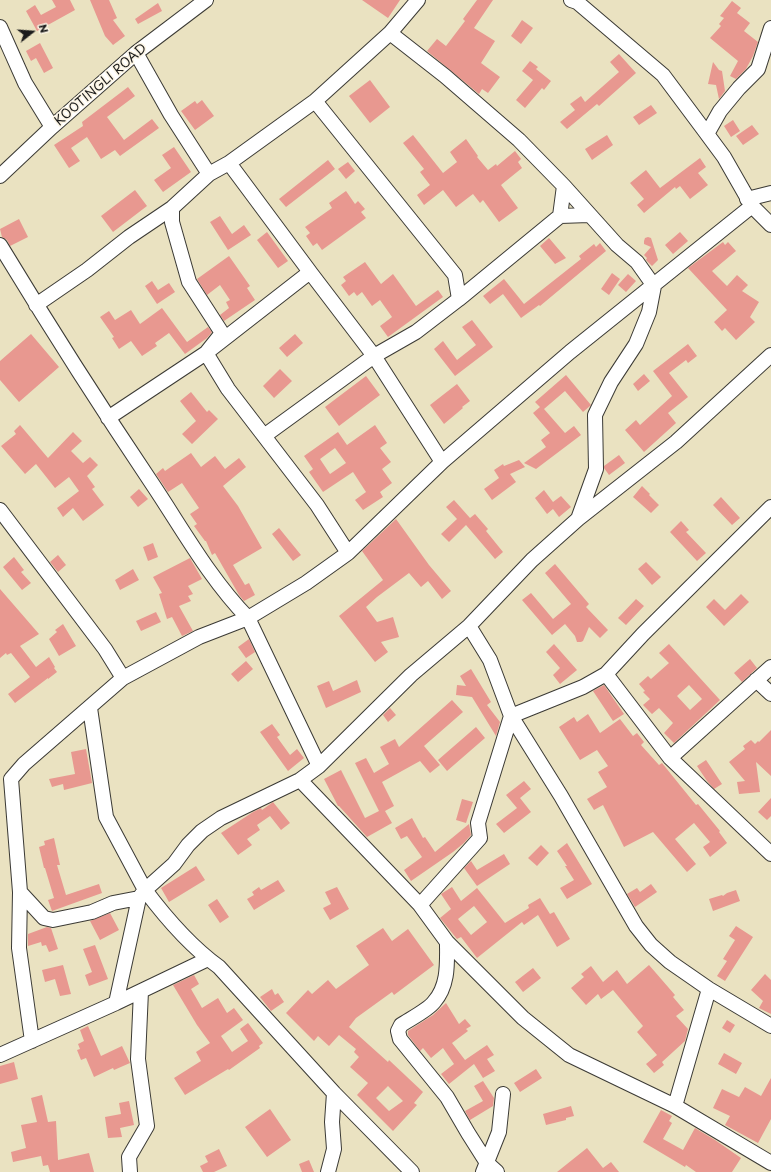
<!DOCTYPE html>
<html>
<head>
<meta charset="utf-8">
<style>
	body { margin:0 }
	#map { position:relative; width:771px; height:1172px; overflow:hidden; background:#eae2c1; font-family:"Playpen Sans",sans-serif }
	canvas { display:block }
	.north { position:absolute; left:12px; top:12px; width:40px; height:40px; -webkit-text-stroke:3px #fcf5e5; paint-order:stroke; rotate:73deg; font-size:11px; font-weight:700; line-height:16px; text-align:center; color:#1c1c1c }
	.north::after { content:''; display:block; margin:auto; width:14px; height:18px; background:#1c1c1c; clip-path:polygon(50% 0,100% 100%,50% 72%,0 100%) }
</style>
</head>
<body>
<div id="map">
<canvas width="771" height="1172"></canvas>
<div class="north">N</div>
</div>
<script>
const g = document.querySelector('canvas').getContext('2d');
g.lineJoin = 'round';
function fill(path, color) {
  g.fillStyle = color;
  g.fill(path, 'evenodd');
}
function trace(path, color, width, dash) {
  g.strokeStyle = color;
  g.lineWidth = width;
  g.lineCap = dash ? 'butt' : 'round';
  g.setLineDash(dash || []);
  g.stroke(path);
}
function label(font, color, halo, rows, align = 'center') {
  g.font = font + ' "Playpen Sans",sans-serif';
  g.lineWidth = 3;
  g.setLineDash([]);
  g.textBaseline = 'middle';
  g.strokeStyle = halo;
  g.fillStyle = color;
  for (const [text, x, y, turn = 0] of rows) {
    g.save();
    g.translate(x, y);
    g.rotate((+turn || 0) * Math.PI / 180);
    g.textAlign = isNaN(turn) ? turn : align;
    if (halo) g.strokeText(text, 0, 0);
    g.fillText(text, 0, 0);
    g.restore();
  }
}
const building = new Path2D(`
	M52,0H70L75,10L37,31L26,11L35,5L41,15L56,7Z
	M90,0H109L117,18L113,20L125,36L113,45L105,36Z
	M362,0H400L388,18Z
	M477,0H493L474,28L495,41L481,63L500,77L488,93L482,89L479,94L427,51L437,39L446,46L465,21L463,19Z
	M732,1L741,8L737,13L750,23L744,31L758,42L753,56L746,69L736,79L730,76L738,61L710,38L721,26L719,24L724,18L720,16Z
	M158,3L162,11L138,24L135,19Z
	M522,20L533,28L521,44L511,36Z
	M40,43L53,68L44,73L36,58L31,61L26,51Z
	M619,54L636,73L599,106L597,104L567,129L560,122L575,110L570,104L581,96L585,102L619,72L610,62Z
	M530,61L538,67L536,69L551,81L544,90L542,88L525,108L516,100L533,80L522,71Z
	M713,62L719,70L722,71L725,91L719,99L716,85L708,84Z
	M370,80L390,107L370,123L349,96Z
	M128,87L135,96L107,117L124,140L152,119L159,128L120,156L115,150L101,159L87,137L71,148L80,161L69,168L54,145L83,126L82,122Z
	M202,100L214,116L195,130L181,111L195,101L197,104Z
	M651,105L657,113L639,125L633,117Z
	M733,120L740,131L731,137L724,126Z
	M752,125L759,134L743,145L736,136Z
	M413,135L443,173L457,162L450,152L466,139L478,156L477,157L488,170L496,164L497,166L515,151L521,159L518,162L522,168L501,185L518,208L499,222L483,200L480,203L473,194L456,207L443,190L424,205L417,195L430,185L420,172L424,169L403,143Z
	M607,135L613,145L592,160L585,149Z
	M174,147L191,172L163,192L154,180L171,168L162,155Z
	M700,158L706,167L698,173L708,185L690,199L680,186L676,189L675,187L644,213L637,205L644,199L630,183L646,170L660,188Z
	M328,160L335,169L286,207L279,199Z
	M348,162L355,171L346,179L338,169Z
	M135,190L147,206L113,232L101,216Z
	M346,191L355,204L358,201L365,209L361,212L366,218L322,250L317,243L313,246L306,236L310,233L305,227L332,208L329,203Z
	M220,216L232,234L244,225L251,235L228,250L210,222Z
	M19,219L28,237L10,246L7,240L2,237L0,229Z
	M267,232L288,261L278,268L257,240Z
	M680,232L688,241L673,254L665,245Z
	M648,237L651,238L658,260L652,266L646,260L647,258L644,255L651,247L644,244V241L645,238Z
	M549,238L566,258L555,264L540,246Z
	M723,242L725,245L728,242L736,251L712,271L727,286L737,275L748,285L742,291L759,302L750,317L755,322L736,340L725,328L722,331L714,322L727,310L688,268Z
	M600,243L606,251L540,306L539,305L521,318L503,294L490,304L483,296L504,279L524,304L581,259L579,256L594,244L596,247Z
	M229,256L250,286L247,288L255,300L224,321L220,315L229,308L226,302L230,300L220,285L207,295L197,279Z
	M365,262L381,284L393,274L416,306L438,290L443,297L388,337L380,326L392,317L380,300L372,306L362,292L357,296L354,292L349,296L341,285L346,281L343,277Z
	M612,273L620,279L609,295L601,289Z
	M628,274L636,281L626,292L618,285Z
	M152,281L158,290L169,283L175,292L157,304L145,286Z
	M162,308L187,342L208,327L212,332L207,338L185,354L169,333L155,343L157,346L142,356L131,341L119,349L112,338L114,337L100,317L109,311L115,320L131,310L140,324Z
	M472,320L493,347L455,376L434,349L443,341L457,360L476,345L462,327Z
	M31,334L59,367L19,402L0,380V361Z
	M295,334L303,343L287,357L279,348Z
	M688,344L697,356L688,363L686,360L669,373L688,397L668,413L676,423L644,452L625,430L636,420L640,425L672,396L653,371Z
	M280,369L292,381L274,398L263,386Z
	M644,374L650,381L638,391L633,384Z
	M566,375L591,405L590,406L583,412L565,391L544,409L565,433L574,426L581,435L536,469L524,463L546,447L541,440L550,433L533,413L540,407L535,402Z
	M366,376L380,395L339,426L325,407Z
	M457,384L470,401L462,407L463,408L444,424L430,405Z
	M191,392L207,412L209,410L218,419L192,444L182,434L196,421L180,401Z
	M20,425L48,458L73,432L82,441L71,451L83,463L90,457L98,465L87,476L95,487L92,489L104,505L83,521L73,508L63,517L57,508L79,491L69,477L55,488L36,464L25,474L1,446L16,434L14,431Z
	M375,425L387,443L380,448L391,462L382,469L392,483L380,492L383,497L363,510L355,500L366,492L353,472L323,492L309,472L313,469L304,456L338,432L347,445ZM335,448L346,463L330,474L320,459Z
	M191,453L201,467L215,456L225,469L239,458L246,467L223,486L238,506L262,548L233,565L245,585L249,583L255,595L244,601L239,595L215,553L212,555L206,541H205L194,526L197,524L190,514L199,508L182,483L168,492L156,474L163,468L165,471Z
	M619,455L625,463L609,475L604,468V466Z
	M519,460L525,467L510,474L516,482L492,500L484,489L499,478L494,470L503,464L504,466Z
	M642,486L650,494L649,495L659,505L651,513L633,497Z
	M139,489L148,499L138,507L130,497Z
	M544,490L553,502L561,496L571,507L559,517L553,509L547,514L535,498Z
	M721,497L740,518L732,525L713,505Z
	M454,500L470,518L475,514L488,529L486,531L503,552L495,559L466,525L449,542L441,534L457,519L446,507Z
	M396,519L429,565L451,591L442,599L428,581L421,587L409,573L377,597L366,607L377,622L393,617L399,637L381,642L388,652L375,662L339,616L383,580L362,551Z
	M681,521L689,530L686,532L706,553L697,561L670,532Z
	M279,528L301,555L293,561L272,534Z
	M153,543L158,557L148,561L143,547Z
	M58,555L66,565L58,572L50,562Z
	M14,557L24,570L21,572L31,583L22,590L3,567Z
	M190,558L202,579L188,586L193,594L188,596L191,601L179,606L193,631L182,636L172,617L167,619L159,594L162,593L153,577Z
	M646,562L661,577L652,585L638,569Z
	M555,564L589,604L586,607L608,630L600,638L589,627L583,641L581,642H577L575,636L565,624L552,635L522,600L531,593L553,619L571,604L545,573Z
	M133,569L139,580L120,590L115,580Z
	M0,589L39,634L20,646L36,667L49,657L55,667L54,668L57,672L48,679V678L15,703L8,694L30,677L11,653L7,655L6,653L0,658Z
	M741,594L749,602L724,626L706,607L714,599L725,610Z
	M636,599L644,606L626,625L618,618Z
	M156,612L161,622L141,631L136,621Z
	M63,624L76,646L59,656L49,639L57,632L55,630Z
	M249,639L255,652L246,658L238,647Z
	M554,644L577,670L560,684L553,675L560,668L546,652Z
	M669,644L720,700L674,743L664,733L673,723L659,708L652,714L643,705L650,699L643,692L645,691L639,684L648,676L651,679L669,663L659,653ZM689,685L702,699L690,710L677,696Z
	M750,659L757,668L742,682L734,673Z
	M246,661L253,669L238,682L231,674Z
	M471,669L491,702L487,705L500,722L496,736L472,697L456,695L457,685L466,686L460,676Z
	M357,680L361,692L326,708L317,686L329,681L333,691Z
	M604,685L624,714L613,721L593,691Z
	M452,700L463,712L424,746L440,765L430,773L420,761L382,782L394,806L385,811L392,823L367,837L339,806H338L324,779L341,770L365,818L379,811L355,763L366,758L374,773L389,764L380,747L395,739L399,747Z
	M390,708L396,715L388,722L383,715Z
	M588,714L600,733L620,719L633,736L637,733L644,742L641,745L659,765L662,763L696,805L698,804L720,831L719,832L727,843L710,857L703,847L710,842L694,823L675,839L696,864L687,872L653,832L624,847L603,805L594,810L587,799L607,787L598,772L608,766L597,750L580,760L559,727L574,717L577,722Z
	M272,724L280,735L277,737L290,755L297,749L304,758L288,771L260,732Z
	M476,727L485,738L447,771L438,760Z
	M771,730V776L756,762L760,792L739,794L737,782L745,781L729,762L745,749L743,746L751,740L755,744L758,741L759,742Z
	M86,749L92,783L64,790L63,784L52,787L49,779L75,774L71,752Z
	M706,760L722,784L714,789L707,781L697,766Z
	M524,781L531,789L520,798L531,812L504,833L496,824L517,808L506,795Z
	M771,798V816L767,820L758,812Z
	M462,799L473,802L466,823L456,820Z
	M273,802L290,823L281,830L270,816L257,825L260,830L247,839L252,845L238,855L221,833L253,812L261,808L262,810Z
	M412,818L423,838L425,837L435,852L469,824L471,835L464,843L453,852L411,881L404,870L422,857L407,836L401,839L395,828Z
	M54,838L60,865H57L66,895L99,884L102,893L52,911L48,900L54,898L45,868H44L39,847L45,845L44,841Z
	M567,843L592,884L567,899L560,888L574,880L565,866H567L557,851Z
	M541,845L549,853L537,866L528,858Z
	M504,854L510,864L477,886L464,868L471,861L477,870Z
	M196,866L205,880L169,902L161,888Z
	M278,880L285,891L254,910L247,899L254,895L252,892L259,887L261,890Z
	M651,884L657,892L635,907L627,894L637,888L640,892Z
	M337,887L349,909L330,920L323,908L331,904L325,892Z
	M452,887L461,901L477,888L505,923L529,908L528,905L540,898L550,914L554,912L570,939L557,947L538,915L524,925L522,922L477,958L461,937L457,939L440,918L451,909L441,894ZM474,906L487,922L471,935L458,919Z
	M736,890L740,901L713,911L709,899L722,895L723,896L727,893Z
	M217,899L229,917L220,923L208,905Z
	M110,913L119,930L100,940L90,921Z
	M736,926L753,937L725,981L717,976L727,961L723,959L735,940L729,936Z
	M47,927L51,928L58,949L49,952L46,945L42,946L41,942L28,946V934Z
	M383,928L392,941L408,929L434,965L394,995L392,992L356,1018L349,1027L388,1062L389,1060L423,1092L414,1103L417,1105L393,1131L357,1095L368,1083L350,1067L359,1057L354,1052L356,1049L339,1035L329,1046L318,1036L314,1041L286,1013L308,990L312,994L328,980L336,989L369,965L356,946ZM388,1086L403,1101L389,1111L376,1098Z
	M95,945L108,979L89,986L85,975L92,972L83,949Z
	M63,965L71,994L60,996L55,979L45,982L42,970Z
	M649,965L675,995L673,997L684,1010L676,1016L688,1029L685,1041L662,1062L664,1065L654,1073L646,1064L657,1055L637,1032L643,1026L613,990L601,999L598,994L586,1005L571,988L584,977L581,974L591,966L603,982L617,970L627,984Z
	M533,968L541,978L523,992L515,982Z
	M765,974L771,980V1014L759,1008L763,1001L751,990Z
	M194,975L199,984L191,989L202,1008L218,998L227,1013L234,1008L243,1020L221,1036L232,1052L248,1041L240,1029L248,1023L263,1043L259,1046L260,1048L229,1070L228,1069L185,1095L174,1078L201,1061L196,1052L210,1043L197,1025L173,985Z
	M272,989L275,995L278,993L284,1002L271,1011L260,997Z
	M446,1003L459,1024L465,1019L471,1026L466,1029L468,1031L452,1043L465,1060L487,1045L494,1055L487,1059L495,1071L483,1078L474,1064L449,1084L441,1074L454,1064L443,1048L431,1058L423,1048L420,1051L408,1035V1031L433,1015Z
	M727,1020L735,1025L730,1033L722,1028Z
	M88,1026L101,1056L122,1046L130,1063L114,1070L113,1068L94,1077L86,1058L81,1060L77,1050L80,1049L78,1044L84,1041L80,1030Z
	M724,1053L742,1063L736,1074L718,1064Z
	M14,1062L18,1079L0,1084V1066Z
	M536,1069L542,1078L520,1092L514,1083Z
	M771,1078V1119L758,1143L725,1125L730,1116L713,1108L722,1089L739,1097L745,1087L761,1096Z
	M483,1081L494,1098L493,1106L470,1120L465,1111L483,1101L474,1086Z
	M42,1095L48,1122L56,1121L58,1160L89,1153L94,1172H50L48,1165L43,1166L41,1156L13,1162L11,1152L26,1148L21,1125L37,1122L31,1098Z
	M129,1101L134,1125L120,1128L122,1137L108,1138L105,1117L121,1114L119,1103Z
	M571,1106L574,1116L566,1118V1120L546,1125L543,1114Z
	M270,1109L291,1140L267,1157L245,1127Z
	M661,1110L672,1116L669,1121L672,1123L663,1139L683,1150L695,1128L715,1140L741,1158L732,1172H696L686,1165L685,1167L643,1142Z
	M587,1148L603,1168L611,1162L619,1172H557Z
	M219,1149L227,1166L214,1172H203L200,1166L208,1162L205,1156Z
	M309,1160L314,1172H302L299,1164Z`);
const minor = new Path2D(`
	M571,0L577,2L663,75L707,134
	M0,27L25,83L52,127
	M771,28L758,69L739,88L720,111L707,134L724,157L752,206L771,225
	M390,33L445,76L519,140L564,186L617,245L637,262L654,286L649,312L636,344L611,382L595,415L596,469L578,519
	M136,53L171,115L209,174
	M315,101L455,275L459,299
	M0,176L52,127L136,53L206,0
	M747,199L771,193
	M560,216L564,186
	M0,245C49,326 100,406 153,485C183,530 210,579 248,618L319,766
	M310,272L374,356L416,332L459,299L560,216L589,215
	M36,305L87,270L129,237L172,208L209,174L229,163L315,101L390,33L418,0
	M108,418L206,353L310,272L229,163
	M264,436L374,356L442,462
	M0,510L105,649L123,678
	M348,553L442,462L570,352L752,206
	M469,626L490,660L511,716L561,796L636,926L651,945L670,962L709,989L771,1026
	M606,674L670,758L771,854
	M756,680L771,694
	M670,758L771,667
	M300,780L420,905L447,942L523,1018L569,1055L675,1106L771,1163
	M20,892L44,918L53,920L92,912L113,903L139,898L145,890L106,817L90,708
	M420,905L480,838L478,823L511,716L583,687L606,674L643,634L771,507
	M447,942C447,962 449,985 434,1002C428,1010 410,1019 401,1025L398,1031L400,1039L447,1097L468,1133L487,1163L497,1172
	M116,1003L139,898
	M32,1041L19,948L20,892L11,779L24,764L123,678L199,637L248,618L306,583L348,553L317,505L228,389L206,353L222,333L189,282L172,222V208
	M0,1055L116,1003L208,959
	M675,1106L709,989
	M130,1172L129,1157L147,1126L138,1059L141,991
	M328,1172L334,1149L332,1122L334,1093
	M412,1172L334,1093L219,967C190,946 166,918 145,890L174,864L188,845L202,831L221,818L300,780L319,766L411,675L469,626L532,560L578,519L676,442L771,355
	M483,1172L499,1132L503,1094`);
const streetNames = [
	["KOOTINGLI ROAD",101,85,-41]
];
fill(building, '#e89890');
trace(minor, '#3b3a35', 16);
trace(minor, '#fff', 14);
label('13px', '#1c1c1c', '#fcf5e5', streetNames);
</script>
</body>
</html>
